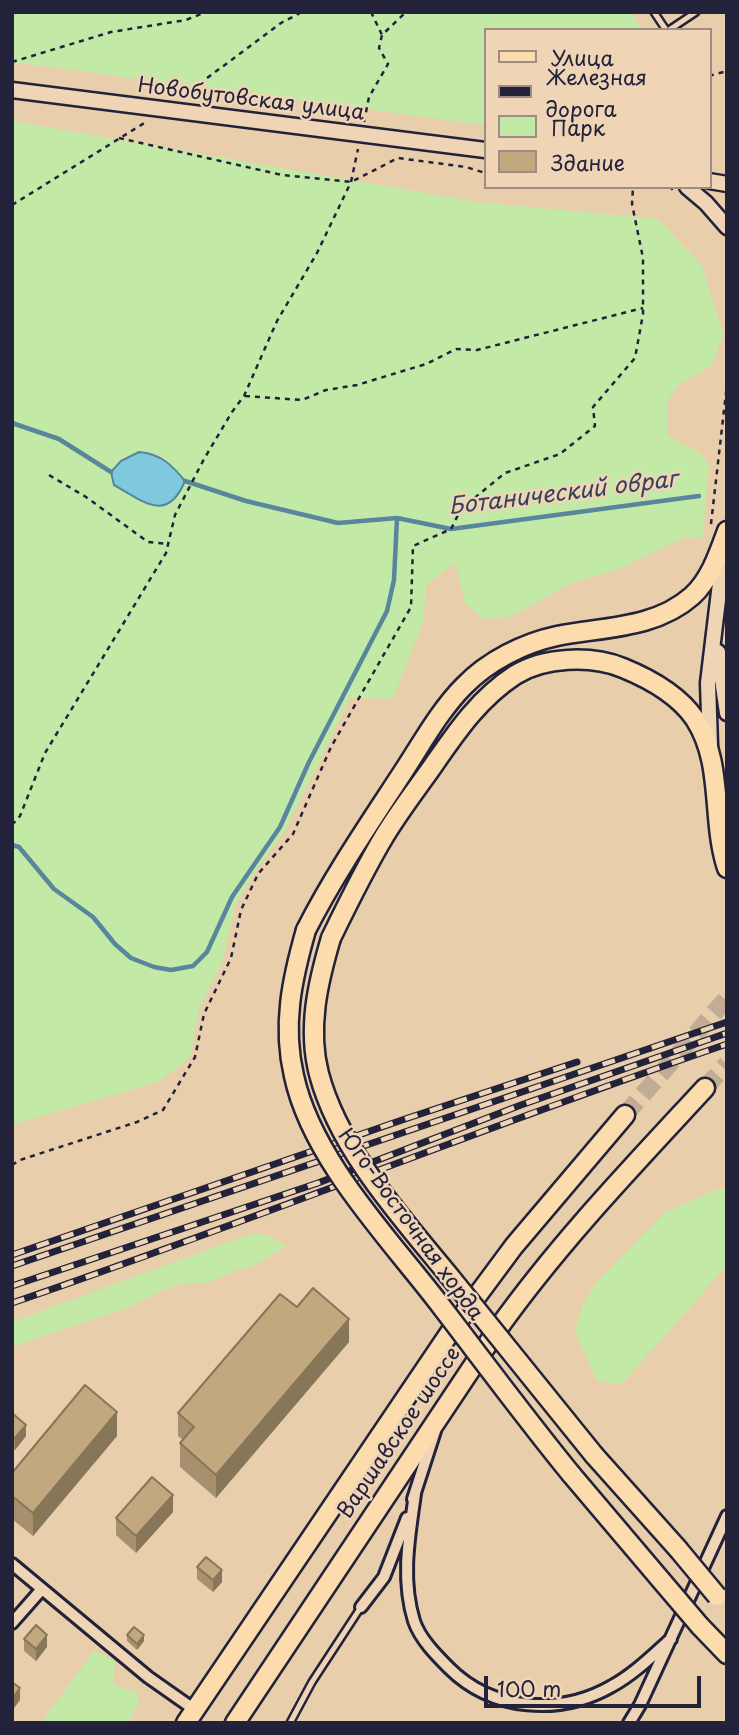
<!DOCTYPE html>
<html>
<head>
<meta charset="utf-8">
<style>
	body { margin:0 }
	#map { position:relative; width:739px; height:1735px; overflow:hidden; background:#e9ceac; font-family:"Playpen Sans",sans-serif }
	canvas { display:block }
	.frame { position:absolute; inset:0; border:14px solid #22223b; pointer-events:none }
	.legend { position:absolute; left:484px; top:28px; width:228px; height:161px; box-sizing:border-box; background:#efd4b6; border:2px solid #9d8d85; margin:0; padding:9px 12px; list-style:none; font-size:21px; color:#22223b }
	.legend li { display:flex; align-items:center; gap:14px; height:35px }
	.legend b { width:35px; border:2px solid #9d8d85 }
	.scale { position:absolute; left:484px; top:1676px; width:217px; height:32px; box-sizing:border-box; border:4px solid #22223b; border-top:0; padding-left:9px; font-size:21px; line-height:24px; white-space:nowrap; color:#22223b; -webkit-text-stroke:5px #efd4b6; paint-order:stroke }
</style>
</head>
<body>
<div id="map">
<canvas width="739" height="1735"></canvas>
<div class="frame"></div>
<ul class="legend">
<li><b style="height:9px;background:#fcdcac"></b>Улица</li>
<li><b style="height:9px;background:#22223b"></b>Железная дорога</li>
<li><b style="height:19px;background:#c2eaa6"></b>Парк</li>
<li><b style="height:19px;background:#c2a87f"></b>Здание</li>
</ul>
<div class="scale">100 m</div>
</div>
<script>
const g = document.querySelector('canvas').getContext('2d');
g.lineJoin = 'round';
function fill(path, color) {
  g.fillStyle = color;
  g.fill(path, 'evenodd');
}
function trace(path, color, width, dash) {
  g.strokeStyle = color;
  g.lineWidth = width;
  g.lineCap = dash ? 'butt' : 'round';
  g.setLineDash(dash || []);
  g.stroke(path);
}
function label(font, color, halo, rows, align = 'center') {
  g.font = font + ' "Playpen Sans",sans-serif';
  g.lineWidth = 5;
  g.setLineDash([]);
  g.textBaseline = 'middle';
  g.strokeStyle = halo;
  g.fillStyle = color;
  for (const [text, x, y, turn = 0] of rows) {
    g.save();
    g.translate(x, y);
    g.rotate((+turn || 0) * Math.PI / 180);
    g.textAlign = isNaN(turn) ? turn : align;
    if (halo) g.strokeText(text, 0, 0);
    g.fillText(text, 0, 0);
    g.restore();
  }
}
const green = new Path2D(`
	M12,12H632L641,30H485V125L12,62Z
	M12,121L477,202L658,219L702,266L723,333L713,364L679,385L667,401L668,436L700,453L709,465L703,537L683,538L617,570L572,583L510,617L484,619L465,603L455,563L426,585L424,619L393,699L350,698L285,831L255,872L235,906L223,960L199,1009L190,1057L161,1081L12,1125Z
	M727,1188V1265L622,1384L597,1381L575,1330L583,1305L595,1284L666,1212L713,1191Z
	M253,1233L270,1236L286,1246L254,1266L237,1270L220,1278L202,1284L183,1283L166,1289L127,1308L12,1347V1322Z
	M94,1651L115,1661L113,1685L137,1692L139,1703L128,1723H41Z`);
const water = new Path2D(`
	M139,452C161,454 172,465 185,481C167,524 143,501 114,485L111,472L121,461Z`);
const stream = new Path2D(`
	M12,423L59,439L111,472
	M185,481L246,501L338,523L397,518L451,529L699,496
	M12,845L19,847L54,889L93,917L115,944L131,958L154,967L171,970L193,966L207,952L232,897L280,827L309,762L387,611L394,580L397,518`);
const primaryTunnel = new Path2D(`
	M705,1088L727,1064
	M625,1115L727,998`);
const path = new Path2D(`
	M371,12L382,35
	M12,62L111,32L186,20L206,12
	M709,76L727,71
	M183,96L281,23L302,12
	M364,122L369,97L388,64L379,48L382,35L406,12
	M119,138L282,175L351,182L398,158L466,167L485,173
	M661,187L673,189
	M12,205L146,122
	M245,396L302,400L326,390L357,385L426,364L456,349L477,350L643,308
	M49,475L86,497L148,542L168,544
	M711,524L727,384
	M12,825L20,816L45,753L166,553L175,515L204,459L232,412L244,396L277,321L317,253L351,182L358,149
	M12,1165L20,1160L137,1122L163,1110L195,1057L204,1014L231,958L241,910L258,874L293,834L331,747L411,607L413,546L451,529L461,509L505,473L560,454L595,426L593,407L635,358L643,314V258L632,204L633,187`);
const service = new Path2D(`
	M654,12L666,30
	M669,30L696,12
	M290,1723L312,1682L361,1607`);
const minor = new Path2D(`
	M415,1494C409,1537 401,1579 414,1621C420,1639 436,1655 449,1668C492,1711 560,1716 612,1686C634,1674 653,1655 671,1639
	M413,1499L435,1431
	M12,1564L148,1677L195,1710
	M361,1607L384,1577L407,1518
	M12,1623L42,1589
	M629,1723L640,1705L727,1516`);
const tertiary = new Path2D(`
	M12,90L485,150
	M709,181L727,184
	M687,187L706,203L727,227
	M718,652L727,713
	M710,745L708,683L724,550`);
const primary = new Path2D(`
	M306,930C334,875 369,824 403,772C422,743 440,710 464,686C488,661 524,643 557,636C602,627 655,629 692,596C710,580 719,553 727,531
	M331,938C348,903 365,868 385,835C399,812 415,791 430,770C455,734 478,699 515,675C544,657 591,655 623,668C650,679 678,694 695,719C724,764 711,819 727,868
	M594,1455L678,1549
	M571,1474L660,1579
	M700,1626L727,1654
	M186,1723L451,1331L514,1246L625,1115
	M235,1723L497,1330C559,1243 632,1167 705,1088`);
const rail = new Path2D(`
	M12,1255L405,1119L577,1062
	M12,1266L727,1022
	M12,1286L318,1183L521,1105L727,1033
	M12,1303C252,1221 487,1126 727,1044`);
const primaryBridge = new Path2D(`
	M306,930C292,979 282,1025 294,1076C312,1160 390,1239 441,1306C484,1362 526,1419 571,1474
	M331,938C318,982 307,1028 319,1074C339,1150 402,1218 451,1278C498,1337 546,1396 594,1455
	M678,1549L717,1596
	M660,1579L700,1626`);
const wall = new Path2D(`
	M297,1307L349,1342L216,1498L180,1467V1443L183,1440L178,1436V1413Z
	M12,1413L26,1436L15,1450L12,1448Z
	M117,1436L33,1536L12,1519V1473Z
	M173,1512L136,1553L116,1535V1518Z
	M197,1567L222,1582L213,1592L197,1579Z
	M127,1635L144,1641L137,1650L127,1641Z
	M24,1639L47,1647L36,1661L24,1651Z`);
const shadedWall = new Path2D(`
	M349,1319V1342L216,1498V1475Z
	M117,1412V1436L33,1536V1513Z
	M26,1425V1436L15,1450V1438Z
	M173,1495V1512L136,1553V1536Z
	M222,1570V1582L213,1592V1580Z
	M47,1635V1647L36,1661V1649Z
	M144,1635V1641L137,1650V1644Z
	M20,1688V1700L12,1711V1699Z`);
const building = new Path2D(`
	M313,1288L349,1319L216,1475L180,1443L194,1427L178,1413L280,1294L297,1307Z
	M85,1385L117,1412L33,1513L12,1496V1473Z
	M12,1413L26,1425L15,1438L12,1436Z
	M152,1477L173,1495L136,1536L116,1518Z
	M206,1557L222,1570L213,1580L197,1567Z
	M36,1625L47,1635L36,1649L24,1639Z
	M134,1627L144,1635L137,1644L127,1635Z
	M12,1682L20,1688L12,1699Z`);
const streetNames = [
	["Новобутовская улица",251,100,7],
	["Юго-Восточная хорда",410,1225,54],
	["Варшавское шоссе",400,1433,-56]
];
const waterNames = [
	["Ботанический овраг",563,494,-7]
];
fill(green, '#c2eaa6');
fill(water, '#7ec9de');
trace(water, '#59869d', 2);
trace(stream, '#59869d', 4.5);
trace(primaryTunnel, '#c1ac95', 18, [18, 9]);
trace(service, '#22223b', 10);
trace(minor, '#22223b', 16);
trace(tertiary, '#22223b', 19);
trace(primary, '#22223b', 23);
trace(path, '#22223b', 2.5, [5, 5]);
trace(service, '#efd4b6', 5);
trace(minor, '#efd4b6', 10);
trace(tertiary, '#efd4b6', 14);
trace(primary, '#fcdcac', 18);
trace(rail, '#22223b', 7);
trace(rail, '#efd4b6', 4.5, [13]);
trace(primaryBridge, '#22223b', 23, []);
trace(primaryBridge, '#fcdcac', 18);
fill(wall, '#a7906d');
fill(shadedWall, '#887659');
fill(building, '#c2a87f');
trace(building, '#887659', 2);
label('21px', '#22223b', '#efd4b6', streetNames);
label('italic 23px', '#34435c', '#efd4b6', waterNames);
</script>
</body>
</html>
